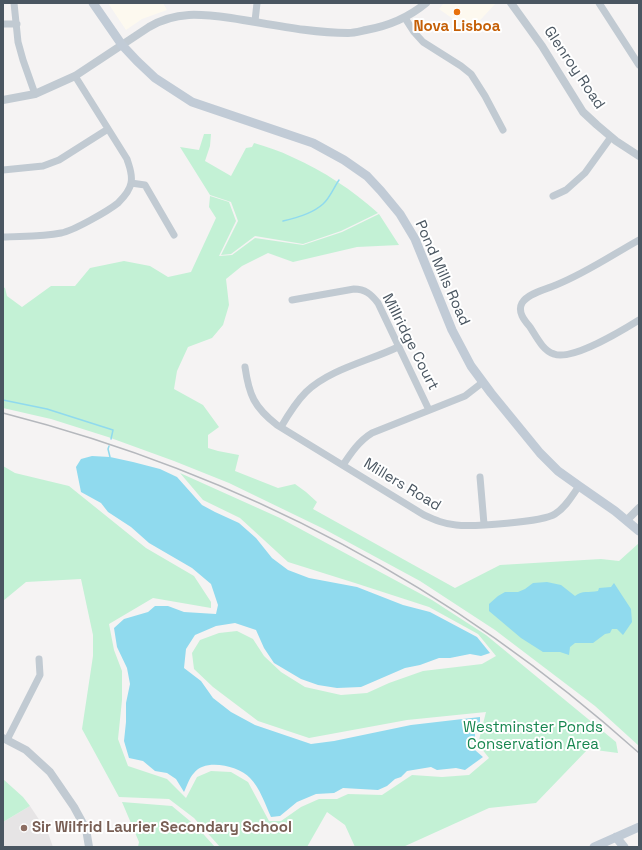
<!DOCTYPE html>
<html>
<head>
<meta charset="utf-8">
<style>
	body { margin:0 }
	#map { position:relative; width:642px; height:850px; overflow:hidden; background:#f5f3f3; font-family:"Space Grotesk",sans-serif }
	canvas { display:block }
	.frame { position:absolute; inset:0; border:4px solid #4a5661; pointer-events:none }
</style>
</head>
<body>
<div id="map">
<canvas width="642" height="850"></canvas>
<div class="frame"></div>
</div>
<script>
const g = document.querySelector('canvas').getContext('2d');
g.lineJoin = 'round';
function fill(path, color) {
  g.fillStyle = color;
  g.fill(path, 'evenodd');
}
function trace(path, color, width, dash) {
  g.strokeStyle = color;
  g.lineWidth = width;
  g.lineCap = dash ? 'butt' : 'round';
  g.setLineDash(dash || []);
  g.stroke(path);
}
function label(font, color, halo, rows, align = 'center') {
  g.font = font + ' "Space Grotesk",sans-serif';
  g.lineWidth = 4;
  g.setLineDash([]);
  g.textBaseline = 'middle';
  g.strokeStyle = halo;
  g.fillStyle = color;
  for (const [text, x, y, turn = 0] of rows) {
    g.save();
    g.translate(x, y);
    g.rotate((+turn || 0) * Math.PI / 180);
    g.textAlign = isNaN(turn) ? turn : align;
    if (halo) g.strokeText(text, 0, 0);
    g.fillText(text, 0, 0);
    g.restore();
  }
}
const commercial = new Path2D(`
	M108,3H163L167,10L142,19L126,30Z
	M444,3H496L470,31L439,9Z`);
const education = new Path2D(`
	M30,806L48,833L53,847H3V822Z`);
const green = new Path2D(`
	M204,134H211L210,146L205,161L231,176L246,148L252,147L254,143C267,147 280,151 292,157C324,171 352,190 378,213L341,231L303,244L255,236L231,254L221,255L238,221L231,202L210,195L180,147L199,150Z
	M210,196L229,202L236,221L219,256L232,255L255,238L303,245L342,232L379,214L399,245L357,247L293,262L268,253L242,266L226,279L229,305L223,325L212,338L188,347L177,371L174,389L203,405L219,427L208,435V448L218,451L239,455L235,471L278,488L295,484L306,492L317,502L313,509L455,588L500,565L601,559L619,561L639,543V746L595,706L495,630L420,581L324,529L229,483L174,461L108,437L51,419L3,408V287L5,288L7,296L22,307L51,286H75L90,268L124,261L150,266L168,277L191,272L216,218L209,207Z
	M3,466L15,473L69,486L146,548L194,576L211,602V608L153,598L109,624L114,650L122,671V700L118,739L128,766L167,779L186,798L197,777L211,771L231,772L248,782L269,821H281L301,807L319,799H337L348,794L382,795L412,775L442,777L469,775L489,758L478,744L486,712L407,720L309,738L258,721L213,687L194,669L192,653L200,640L219,633L237,631L253,639L264,656L281,672L305,687L341,695L367,693L389,683L423,671L482,664L496,656L478,634L429,607L355,583L288,562L240,518L203,500L180,473L280,518L432,600L486,635L616,742L618,753L588,749L536,803L489,808L403,847H355L345,825L327,812L307,847H220L194,818L169,799L119,797L82,729L93,656V635L81,579L26,582L3,601Z
	M3,779L23,797L30,806L3,822Z
	M122,802L172,806L196,826L215,847H138L139,842Z`);
const water = new Path2D(`
	M92,456L110,457L133,462L160,469L177,477L202,505L215,512L239,523L256,538L272,558L288,570L309,578L357,587L403,605L430,612L477,637L490,653L481,656L470,654L450,658H439L420,665L405,668L361,687L337,688L318,685L301,679L274,663L264,648L256,630L235,623L216,626L195,635L186,649L184,668L201,681L213,698L231,712L255,725L311,744L334,741L411,725L480,717V725L475,730V740L468,744L483,757L465,770L456,768L437,770L431,767L407,771L401,777L395,779L387,786L378,790L343,788L334,793L316,794L297,802L280,816L271,817C265,804 260,788 250,778C239,766 205,758 194,773C189,778 187,786 184,792L176,779L167,773L155,771L143,761L129,758L124,741L126,722V703L130,684L127,668L117,647L114,628L124,619L148,612L155,606H168L184,612L216,614L218,605L211,584L192,568L149,543L131,527L108,512L101,503L81,492L76,467L81,459Z
	M547,582L561,585L575,596C582,590 589,593 598,591L599,588L611,587L614,583L631,609L632,622L623,635L617,629H612L610,633L605,634L593,643H575L570,647L569,655L560,652H543L521,638L489,611V604L498,596L505,592H518L525,589L533,583Z`);
const stream = new Path2D(`
	M283,221C297,218 313,213 323,204C330,198 334,187 339,180
	M3,400L47,409L113,430L111,439
	M109,446L108,449L110,457`);
const minor = new Path2D(`
	M14,3L18,42L23,60L35,94
	M599,3L639,65
	M405,18L414,32L423,42L461,66L471,74L485,96L503,130
	M255,21L257,3
	M3,24H17
	M3,170L43,166L59,160L108,129
	M131,183L145,185L174,235
	M553,196L566,190L585,173L611,137
	M3,237C22,236 42,237 61,233C73,231 108,211 118,203C123,198 130,190 131,183C133,174 129,166 127,159L75,76
	M639,240C612,255 586,273 556,285C547,289 528,293 522,303C517,312 525,321 530,327C536,336 543,351 554,354C572,361 623,330 639,320
	M292,300L354,289C365,289 371,294 378,303L429,410
	M245,367C249,395 254,407 277,425L424,515C435,520 444,524 456,525C472,527 543,522 555,514C566,507 572,496 579,486
	M281,427C288,415 296,402 306,392C330,369 369,361 398,347
	M343,465C351,453 359,441 372,433L465,396L483,382
	M480,477L484,524
	M7,740L40,675L39,659`);
const tertiary = new Path2D(`
	M511,3L542,46L583,112L597,125L616,141L639,156
	M3,100L35,94L75,76L149,27C176,11 201,14 231,18C270,24 309,33 348,33C354,33 361,31 366,30C389,26 408,18 426,3
	M627,520L639,508
	M3,738L26,750L50,772L74,807L86,829L89,847`);
const secondary = new Path2D(`
	M93,3L122,45L137,61L155,78L192,102L313,143L344,160L367,176L381,191L400,214L415,239L452,330L471,366L491,393L540,453L558,471L579,486L615,511L639,531
	M616,837L624,847
	M594,847L639,827`);
const rail = new Path2D(`
	M3,413C242,474 455,588 639,753`);
const markers = [
	[457,12,4,"#e8710a"],
	[24,828,4,"#8d6e63"]
];
const foodNames = [
	["Nova Lisboa",457,27]
];
const streetNames = [
	["Glenroy Road",574,68,56],
	["Pond Mills Road",442,273,66],
	["Millridge Court",410,342,63],
	["Millers Road",402,485,31]
];
const parkNames = [
	["Westminster Ponds",533,728],
	["Conservation Area",533,745]
];
const educationNames = [
	["Sir Wilfrid Laurier Secondary School",32,828]
];
fill(commercial, '#fdf9ef');
fill(education, '#e6e4e5');
fill(green, '#c3f1d5');
fill(water, '#90daee');
trace(stream, '#90daee', 1.5);
trace(minor, '#c1cad2', 7);
trace(tertiary, '#c1cad2', 8);
trace(secondary, '#c1cbd6', 9);
trace(rail, '#b5b8bd', 1.5);
for (const [x, y, r, color] of markers) {
  const dot = new Path2D();
  dot.arc(x, y, r, 0, 2 * Math.PI);
  g.fillStyle = color;
  g.fill(dot);
  trace(dot, '#fff', 1.5);
}
label('bold 15px', '#c56008', '#fff', foodNames);
label('15px', '#4a5661', '#fff', streetNames);
label('15px', '#17864f', '#fff', parkNames);
label('bold 15px', '#785e54', '#fff', educationNames, 'left');
</script>
</body>
</html>
